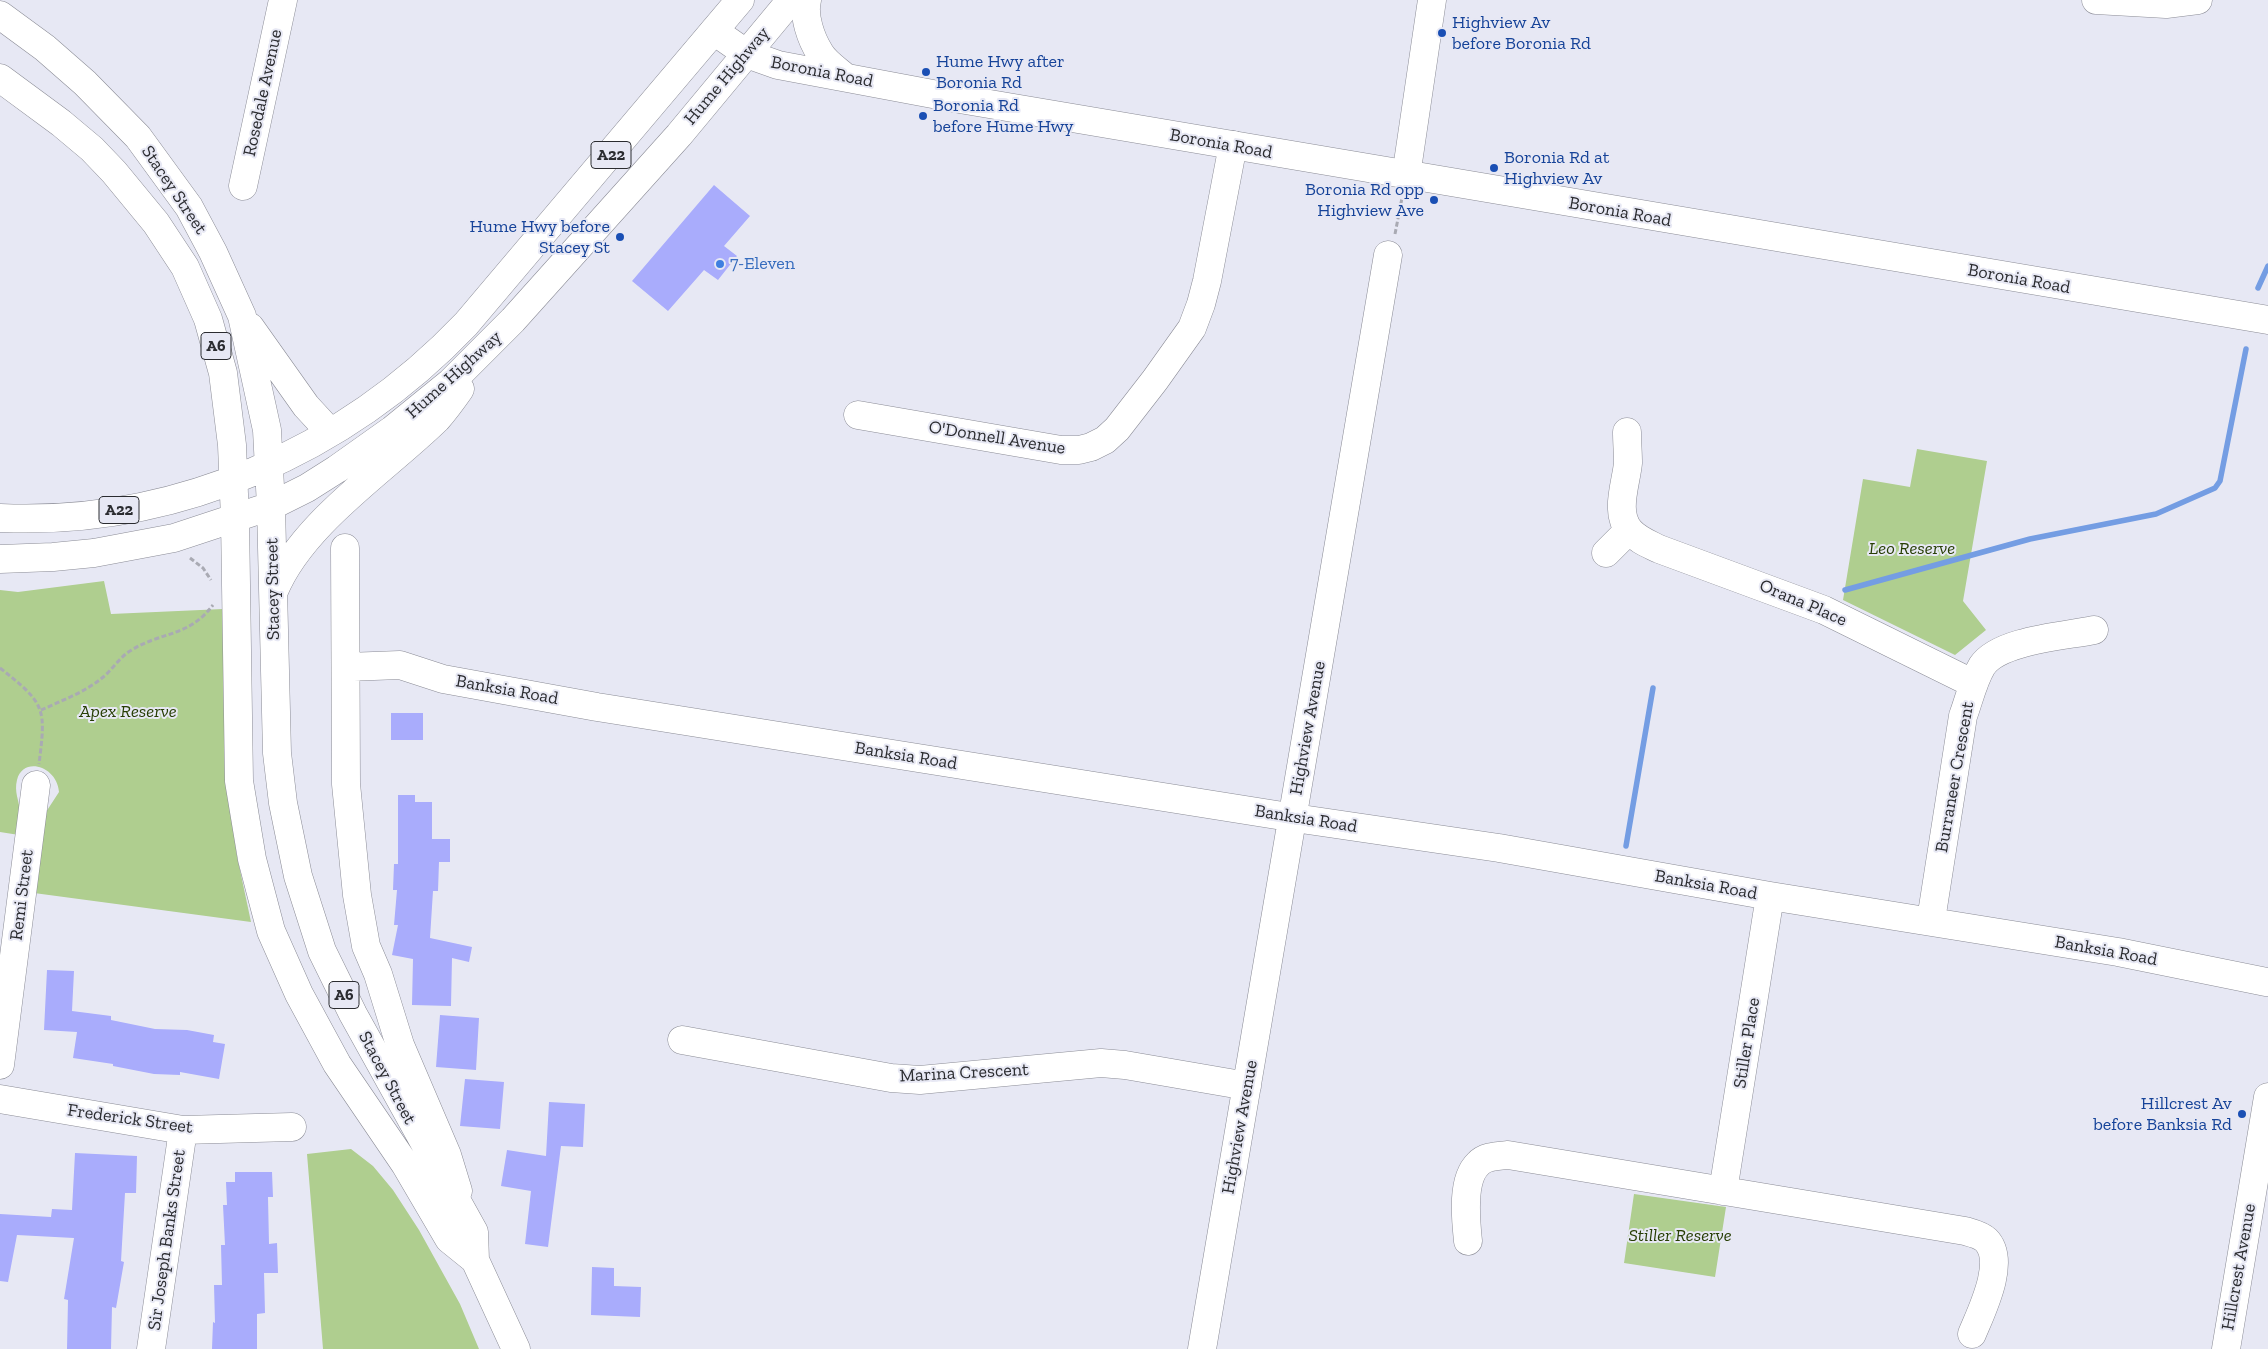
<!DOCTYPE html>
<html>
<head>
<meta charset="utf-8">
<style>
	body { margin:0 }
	canvas { display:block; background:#e7e8f4 }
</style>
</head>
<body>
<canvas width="2268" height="1349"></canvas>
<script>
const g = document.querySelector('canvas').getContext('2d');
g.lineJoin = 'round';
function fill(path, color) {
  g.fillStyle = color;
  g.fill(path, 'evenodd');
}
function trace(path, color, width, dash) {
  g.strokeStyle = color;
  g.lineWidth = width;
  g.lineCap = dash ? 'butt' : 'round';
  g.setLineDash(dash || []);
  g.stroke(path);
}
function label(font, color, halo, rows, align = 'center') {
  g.font = font + ' "Zilla Slab",serif';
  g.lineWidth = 4;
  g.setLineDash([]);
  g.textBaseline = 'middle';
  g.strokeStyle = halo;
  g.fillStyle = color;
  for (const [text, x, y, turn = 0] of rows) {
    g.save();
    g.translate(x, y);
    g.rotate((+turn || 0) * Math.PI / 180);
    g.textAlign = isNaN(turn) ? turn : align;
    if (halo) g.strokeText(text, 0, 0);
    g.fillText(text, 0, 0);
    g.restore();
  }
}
const green = new Path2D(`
	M1917,449L1987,461L1963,601L1986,630L1955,655L1843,600L1863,479L1910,487Z
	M104,581L111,614L223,609L229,790L237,856L251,922L34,893L46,812L59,792C57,766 23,756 17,780C14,792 19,800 20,811C21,818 19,827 19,835L0,832V590L18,592Z
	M351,1149L373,1166L393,1190L419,1230L460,1304L479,1349H323L307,1154Z
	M1634,1194L1726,1207L1715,1277L1624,1263Z`);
const stream = new Path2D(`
	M2258,288L2268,266
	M1845,590L2030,539L2156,514L2215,488L2220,481L2246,349
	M1626,846L1653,688`);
const building = new Path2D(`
	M714,185L750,216L724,246L737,256L718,280L704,270L668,311L632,281Z
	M391,713H423V740H391Z
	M398,795H415V802H432V839H450V862H439L438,891H433L430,938L472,947L469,962L452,958L451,1006L412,1005L413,959L392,955L398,925H394L397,890H393L394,864H398Z
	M47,970L74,971L72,1011L111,1016V1020L155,1029L187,1030L214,1035L213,1042L225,1044L219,1079L180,1072V1075L154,1074L113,1066V1064L73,1058L77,1032L44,1030Z
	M440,1015L479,1018L476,1070L436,1067Z
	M465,1079L504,1082L500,1129L460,1126Z
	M549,1102L585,1104L583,1147L561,1146L548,1247L525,1244L531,1191L501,1186L507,1150L546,1156Z
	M75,1153L137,1156L136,1193H125L121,1261L124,1262L116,1308L112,1307L111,1349H67L68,1300L64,1299L74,1238L17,1235L8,1282L0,1281V1214L51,1217L52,1209L72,1210Z
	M235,1172H272L273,1197H268L269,1244L277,1243L278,1273H264L265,1313L257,1314V1349H212L213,1322L215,1323L214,1285H222L221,1245H225L223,1205H227L226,1182H235Z
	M592,1267L614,1268V1286L641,1287L640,1317L591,1315Z`);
const path = new Path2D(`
	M1395,234L1402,198
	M190,558L203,568L211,580
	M0,668C46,704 46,708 39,764
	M41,710C61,701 85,692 102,678C112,670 119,658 130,651C161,631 188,638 213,605`);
const minor = new Path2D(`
	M2096,0L2166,4L2198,0
	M1406,176L1432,0
	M243,186L283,0
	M858,415L1061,450H1079L1091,447L1105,440L1117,429L1155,380L1192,328L1201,304L1207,281L1233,145
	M1627,432C1627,442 1628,453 1628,463C1626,484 1614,513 1630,531C1638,540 1649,544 1659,549L1824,610L1974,684
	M345,548L346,784L357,895L366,946L378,974L400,1045L447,1155L458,1191
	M1606,553L1629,530
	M347,667L400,665L443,679L597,707L1308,820L1499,848L1770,896L2118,952L2266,982
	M1931,920L1963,716C1969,700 1973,681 1982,666C1999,640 2066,636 2094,630
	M682,1040L891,1078L920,1080L1101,1063L1125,1065L1247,1086
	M0,1065L36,785
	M0,1099L183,1130L292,1127
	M1723,1191L1770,896
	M1468,1241C1466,1221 1461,1180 1478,1164C1485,1156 1498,1156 1508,1155L1965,1231C1972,1233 1981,1235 1986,1240C2007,1261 1981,1312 1972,1334
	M151,1349L183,1130
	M1202,1349L1388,255
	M2226,1349L2268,1097`);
const major = new Path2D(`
	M807,0C803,16 811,39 820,53C825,62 837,70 845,77
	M714,31L747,54L778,65L954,98L2268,320`);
const highway = new Path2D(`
	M0,15L45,48L85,83L138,137L189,207L213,252L242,316L267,430L271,506L277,753L283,803L298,876L322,951L353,1014L474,1232L475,1260L516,1349
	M0,78L61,123L92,149L114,172L156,223L185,267L208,319L223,373L232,445L235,519L239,781L252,859L271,931L299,994L337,1064L405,1164L449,1239L475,1260
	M250,327L306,406L330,432
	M0,518C176,526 345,451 466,324L740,0
	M0,559L53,557L94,553L174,538L271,506L307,488L337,469L392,430L451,382L513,320L679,135L791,0
	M274,591C302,523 385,470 437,419C445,410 453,399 460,389`);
const markers = [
	[1442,33,5,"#1a4fb4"],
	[926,72,5,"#1a4fb4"],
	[923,116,5,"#1a4fb4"],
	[1494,168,5,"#1a4fb4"],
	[1434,200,5,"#1a4fb4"],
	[620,237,5,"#1a4fb4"],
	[720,264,5,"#3f7fe0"],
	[2242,1114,5,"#1a4fb4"]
];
const shields = [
	[611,155,40],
	[216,346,30],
	[119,510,40],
	[344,995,30]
];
const shieldNames = [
	["A22",611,155],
	["A6",216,346],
	["A22",119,510],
	["A6",344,995]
];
const transitNames = [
	["Highview Av",1452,23],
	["before Boronia Rd",1452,44],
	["Hume Hwy after",936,62],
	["Boronia Rd",936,83],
	["Boronia Rd",933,106],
	["before Hume Hwy",933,127],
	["Boronia Rd at",1504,158],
	["Highview Av",1504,179],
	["Boronia Rd opp",1424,190,"right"],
	["Highview Ave",1424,211,"right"],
	["Hume Hwy before",610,227,"right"],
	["Stacey St",610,248,"right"],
	["Hillcrest Av",2232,1104,"right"],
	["before Banksia Rd",2232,1125,"right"]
];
const streetNames = [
	["Boronia Road",822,72,11],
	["Hume Highway",727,76,-50],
	["Rosedale Avenue",263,93,-78],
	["Boronia Road",1221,144,10],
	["Stacey Street",174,190,56],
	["Boronia Road",1620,212,10],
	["Boronia Road",2019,279,10],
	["Hume Highway",454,375,-42],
	["O'Donnell Avenue",997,438,9],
	["Stacey Street",273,589,-91],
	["Orana Place",1803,603,23],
	["Banksia Road",507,690,10],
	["Highview Avenue",1308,728,-80],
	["Banksia Road",906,756,9],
	["Burraneer Crescent",1955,777,-80],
	["Banksia Road",1306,819,9],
	["Banksia Road",1706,885,10],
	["Remi Street",22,895,-83],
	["Banksia Road",2106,951,10],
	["Stiller Place",1747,1043,-81],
	["Marina Crescent",964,1073,-3],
	["Stacey Street",387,1078,62],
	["Frederick Street",130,1119,8],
	["Highview Avenue",1240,1127,-80],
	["Sir Joseph Banks Street",167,1240,-82],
	["Hillcrest Avenue",2239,1267,-80]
];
const shopNames = [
	["7-Eleven",730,264]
];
const parkNames = [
	["Leo Reserve",1912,549],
	["Apex Reserve",128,712],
	["Stiller Reserve",1680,1236]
];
fill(green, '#afce8f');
trace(stream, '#749de3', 5.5);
fill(building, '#a9acfc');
trace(minor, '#8b8c96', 29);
trace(major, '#8b8c96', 29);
trace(highway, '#8b8c96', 29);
trace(path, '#a9aab3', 3, [5, 2.5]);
trace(minor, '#fff', 28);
trace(major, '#fff', 28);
trace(highway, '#fff', 28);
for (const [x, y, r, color] of markers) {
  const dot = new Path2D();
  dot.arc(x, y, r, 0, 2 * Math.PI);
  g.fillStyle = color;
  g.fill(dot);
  trace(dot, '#e7e8f4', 2);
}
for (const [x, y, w] of shields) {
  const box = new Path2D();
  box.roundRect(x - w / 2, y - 13.5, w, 27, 4);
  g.fillStyle = '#e7e8f4';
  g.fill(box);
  trace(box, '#2b2c30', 1);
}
label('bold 16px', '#2b2c30', null, shieldNames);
label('18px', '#164399', '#e7e8f4', transitNames, 'left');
label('18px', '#2b2c30', '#e7e8f4', streetNames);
label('18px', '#366cbe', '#e7e8f4', shopNames, 'left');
label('italic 18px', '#273e04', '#e7e8f4', parkNames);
</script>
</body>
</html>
